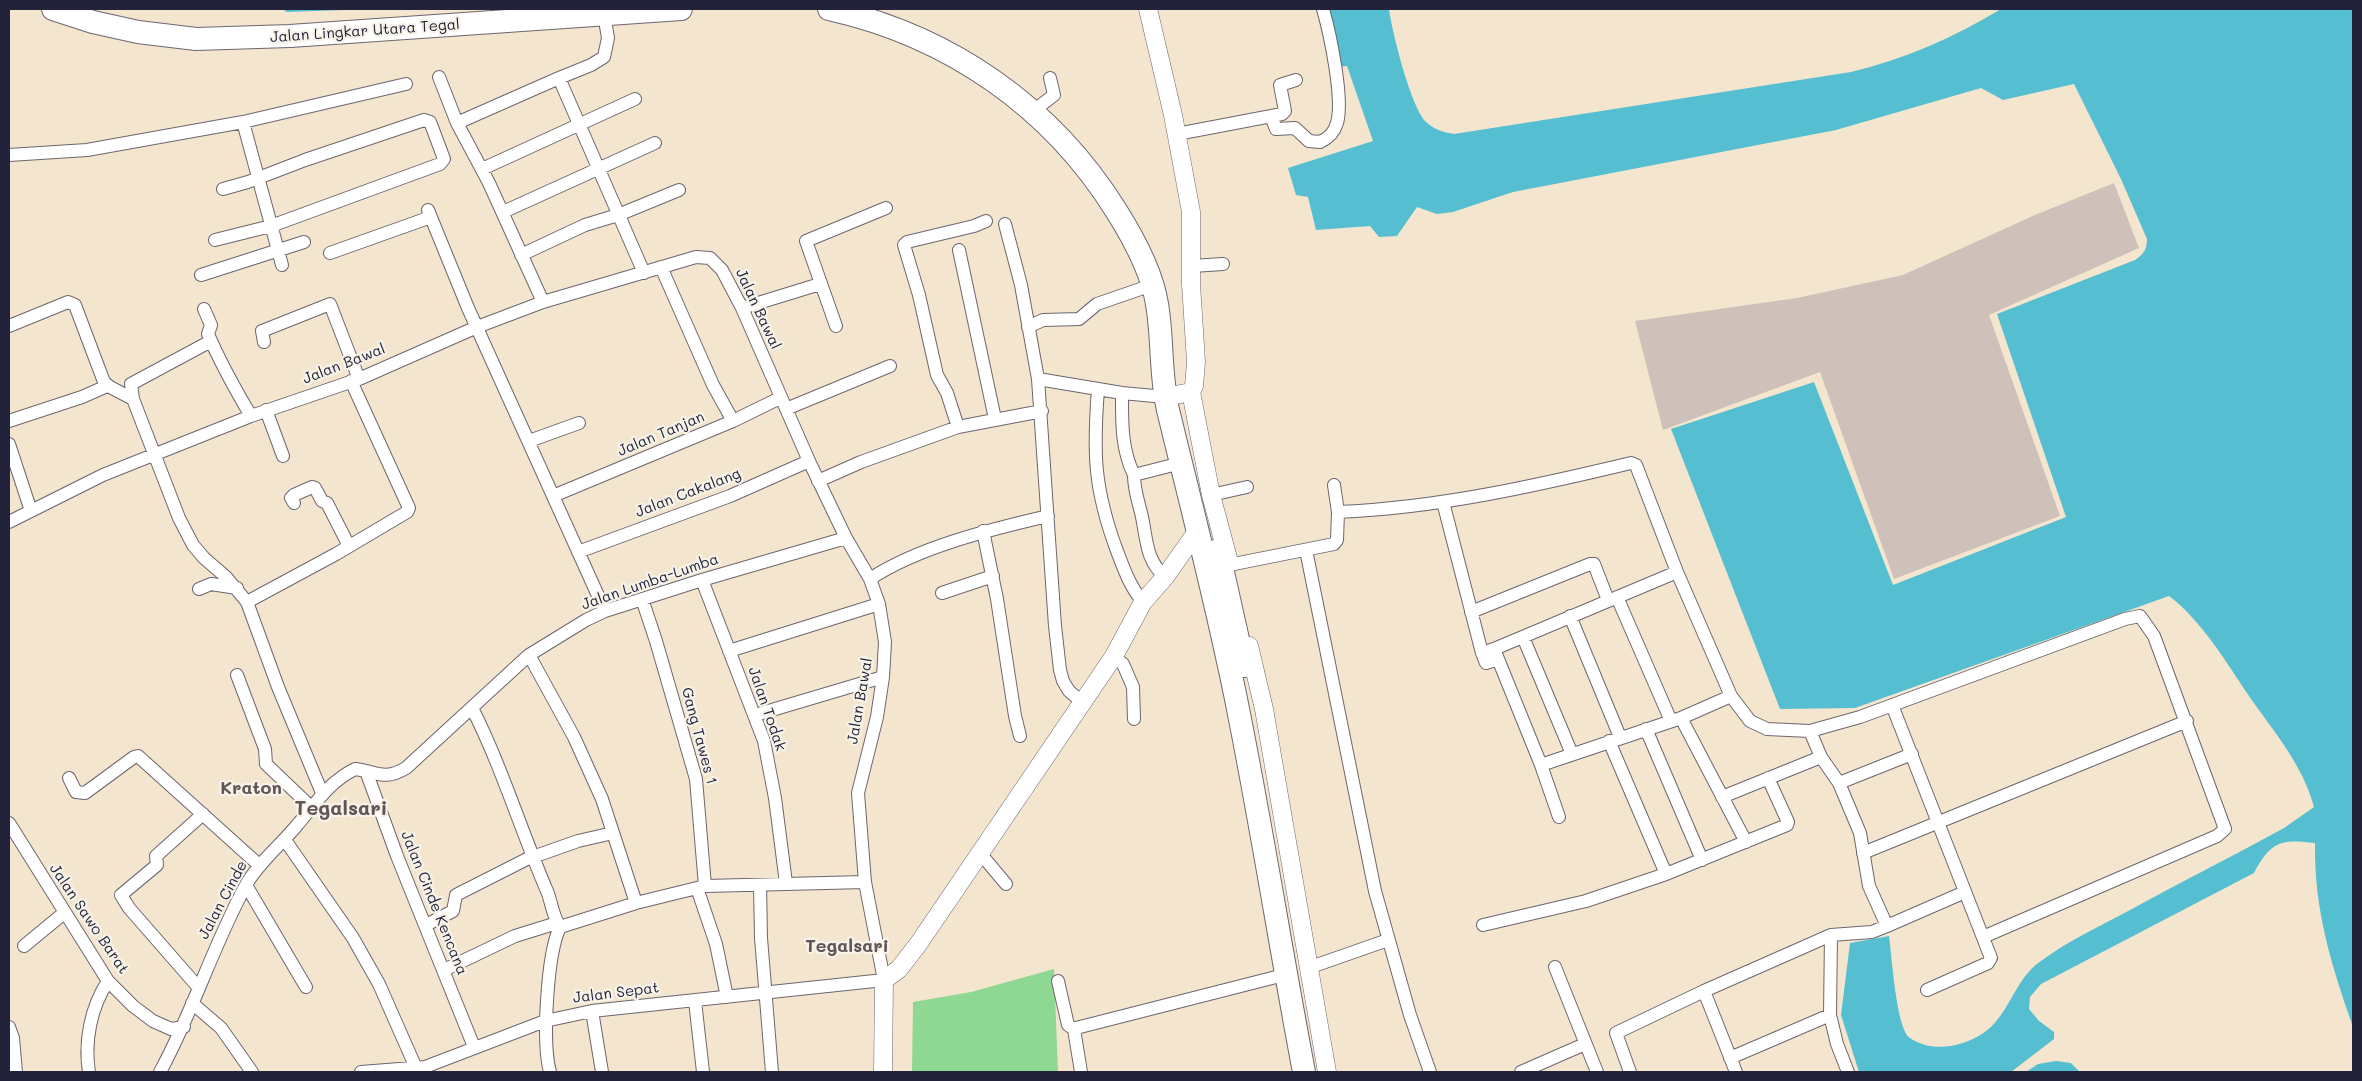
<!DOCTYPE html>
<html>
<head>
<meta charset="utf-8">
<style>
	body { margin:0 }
	#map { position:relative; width:2362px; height:1081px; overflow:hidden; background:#f4e5cf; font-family:Mali,sans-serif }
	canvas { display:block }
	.frame { position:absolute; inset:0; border:10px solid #22223b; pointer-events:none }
</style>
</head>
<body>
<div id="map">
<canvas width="2362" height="1081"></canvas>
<div class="frame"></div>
</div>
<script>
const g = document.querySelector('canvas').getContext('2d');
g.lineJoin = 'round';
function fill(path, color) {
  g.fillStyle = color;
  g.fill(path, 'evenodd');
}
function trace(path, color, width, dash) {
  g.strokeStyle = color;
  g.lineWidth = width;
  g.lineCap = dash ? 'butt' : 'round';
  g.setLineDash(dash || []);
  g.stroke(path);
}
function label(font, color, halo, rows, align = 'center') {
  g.font = font + ' Mali,sans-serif';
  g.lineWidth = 4.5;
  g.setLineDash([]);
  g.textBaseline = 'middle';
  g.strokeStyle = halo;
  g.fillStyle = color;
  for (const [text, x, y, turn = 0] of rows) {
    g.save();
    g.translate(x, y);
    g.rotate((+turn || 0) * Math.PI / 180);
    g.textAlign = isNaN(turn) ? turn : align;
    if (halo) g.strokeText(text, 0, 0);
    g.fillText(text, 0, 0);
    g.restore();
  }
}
const industrial = new Path2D(`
	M2114,183L2139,248L1989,315L2060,516L1894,579L1820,372L1663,430L1635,321L1797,298L1903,275L2035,215Z`);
const green = new Path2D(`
	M1054,969L1058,1072H912L913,1002L971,992Z`);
const water = new Path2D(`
	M282,9H373L287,12Z
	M1329,9H1389C1392,32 1411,107 1426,122C1435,130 1443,132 1454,134L1851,72C1905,59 1953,38 2001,9H2353V1027C2331,964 2314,910 2315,843C2281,839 2271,841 2254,873L2041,984L2030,997L2029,1009L2039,1021L2054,1032V1039L2011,1072H1859L1841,1015L1850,943L1889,936C1892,956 1896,1028 1910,1038C1932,1053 1961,1047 1982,1034C2009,1017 2014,979 2041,961C2068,941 2100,926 2130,910C2181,882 2233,856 2284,828L2314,807C2303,765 2274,732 2249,696C2226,662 2202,621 2169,596L1855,708L1780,709L1671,429L1814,382L1893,585L2066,517L1997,314L2135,260C2144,254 2147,249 2147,239L2121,179L2074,84L2003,100L1981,88L1836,130L1513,192L1453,212L1437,214L1417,207L1397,236L1379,237L1370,226L1316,230L1308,197L1296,195L1288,168L1373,141L1347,66L1338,67Z
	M2056,1061L2071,1063L2080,1072H2026L2038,1064Z`);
const street = new Path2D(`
	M439,77L457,123L489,183L543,302
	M559,78L591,65L604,57L608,38L604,14
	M1032,112L1054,95L1050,78
	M1271,116L1276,129L1295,128L1309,141L1320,142C1329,138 1334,133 1337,123C1344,99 1330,34 1323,9
	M243,122L406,84
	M457,123L559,78L644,273
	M1177,134L1282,114L1285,111L1280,85L1296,80
	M9,155L87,150L243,122L282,265
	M482,169L635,99
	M428,210L468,308L605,611
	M503,212L655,143
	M1005,224L1021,285L1038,379L1055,626L1060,670L1063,681L1069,691L1082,702
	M215,240L271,226L440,164L444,159L432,127L430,122L424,120L305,160L248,182L223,189
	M959,250L995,419
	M330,253L431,217
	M521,255L585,225L618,215L679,190
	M1192,266L1223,264
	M661,267L713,385L733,421
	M201,275L304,242
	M742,308L820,284
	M204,309L211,325L208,334C220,362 235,389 251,416
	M9,326L68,302L75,305L104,382L110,387L133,399L179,518L193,545L204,558L226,577L247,602L278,687L322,793
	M836,326L806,241L886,208
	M1028,327L1043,320L1079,319L1097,304L1152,285
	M264,342L262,331L330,304L359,379
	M1038,379L1122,393L1165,397
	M1098,389C1093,454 1094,489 1117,551C1124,569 1130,587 1143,602
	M1122,393C1122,422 1121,448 1134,475
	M133,399L131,384L211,341
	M786,409L890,366
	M266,410L283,456
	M9,421L82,397L107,386
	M958,427L947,393L937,375L919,295L904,245L907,242L974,226L986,221
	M529,441L579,423
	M9,444L31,511
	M818,481L861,462L958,427L1042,411
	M1334,485L1338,512
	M1211,495L1247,487
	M553,496L733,421L780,398
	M1443,502L1482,653L1494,649
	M294,503L291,498L294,495L312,487L315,488L322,501L327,503L349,546
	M9,522L103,475L251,416L359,379L477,327L543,302L696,257L710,258L722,270L742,308L809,461L846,538L870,579L879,604L885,642L883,677L877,717L858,793L865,882L884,980L592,1011L545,1021L425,1067L361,1072
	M983,531L997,599L1015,716L1020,736
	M1306,550L1375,891L1410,1015L1430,1072
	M578,552L730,496L809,461
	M1229,565L1334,544L1337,540L1338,512C1437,508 1535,486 1631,463L1636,465L1677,572L1731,696L1750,721L1767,729L1810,731L1860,717L2125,619L2140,616L2154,636L2225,829L2217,836L1983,937
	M1165,577C1146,560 1147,541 1142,517C1139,503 1134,491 1134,475L1181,463
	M870,579C918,547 992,529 1048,516
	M702,580L764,741L775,798L786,883
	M199,589L211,584L237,588
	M942,593L993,576
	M1617,597L1671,721
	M642,599L656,641L696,779L705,886
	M247,602L336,554L407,512L409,508L351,381
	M1471,612L1590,564H1594L1608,600
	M1570,616L1620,737
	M1523,637L1572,754
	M729,651L879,604
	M1482,653L1486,663L1498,659
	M529,655L574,737L602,799L636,903
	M1114,656L1123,664L1133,687L1134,719
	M237,675L265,749L266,764L312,808
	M1892,705L1991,958L1988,963L1927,990
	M472,708C502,767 521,831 547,891C552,903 552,915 560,927
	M755,715L883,677
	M1681,718L1746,842
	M1646,729L1702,860
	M1810,731L1821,757L1839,783L1860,833L1869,886L1887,926L1965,892
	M1609,741L1666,874
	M1541,765L1681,718L1731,696
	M366,771L397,856L474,1047
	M69,778L76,792L85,793L134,757L138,756L259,865
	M1839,783L1912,754
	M1722,797L1821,757
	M1559,817L1541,765L1494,649L1677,572
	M9,823L108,981L133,1006L153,1021L171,1029L184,1027
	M285,840L353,938L379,984L416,1068
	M980,853L1006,884
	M1863,853L2187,721
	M246,885L306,987
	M760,885L761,938L772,1072
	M697,888L716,944L727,997
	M426,925L453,911L456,895L527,859L578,841L613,833
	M1483,925L1586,901L1666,874L1787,825L1788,822L1768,778
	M1831,935L1830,1015L1837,1044L1848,1072
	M24,946L64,913
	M1555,967L1597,1072
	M1308,968L1388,940
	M444,970L515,936L557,923
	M1058,981L1068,1025L1074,1029
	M198,987L129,908L121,895L157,865L156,856L203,814
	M1704,991L1736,1072
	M695,1001L703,1072
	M192,1003L221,1028L252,1072
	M592,1011L602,1072
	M9,1027L13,1038L16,1072
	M1730,1058L1830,1015
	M89,1072C84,1041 91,1007 108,981
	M160,1072C193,1012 213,945 246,885C259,862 281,845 298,824C316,803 329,782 355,769C378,772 384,781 406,768L529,655L586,620L605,611L702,580L846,538
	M550,1072C542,1043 547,954 560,927L636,903L705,886L865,882
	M1081,1072L1074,1029L1076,1028L1280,976
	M1521,1072L1585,1044
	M1630,1072L1616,1033L1704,991L1831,935L1872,932L1887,926`);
const secondary = new Path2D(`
	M1148,9L1173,115L1191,212V284L1196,362L1194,386L1191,392L1165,397
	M1191,392L1211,495L1229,562
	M1249,646L1264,709L1327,1072
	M883,1072L884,980L899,969L919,943L1114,656L1143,602L1165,577L1198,530`);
const highway = new Path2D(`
	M53,9L93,22L138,32L196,39L290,36L681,9
	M829,9C950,36 1052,107 1117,212C1134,239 1152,272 1157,304C1163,339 1160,375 1168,410C1192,509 1218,608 1238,709C1262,829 1281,951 1304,1072
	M1218,550L1244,666`);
const streetNames = [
	["Jalan Lingkar Utara Tegal",365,31,-4],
	["Jalan Bawal",758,309,65],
	["Jalan Bawal",344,364,-21],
	["Jalan Tanjan",661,434,-23],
	["Jalan Cakalang",688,493,-21],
	["Jalan Lumba-Lumba",650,582,-19],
	["Jalan Bawal",860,701,-80],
	["Jalan Todak",767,709,71],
	["Gang Tawes 1",699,736,75],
	["Jalan Cinde",223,900,-62],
	["Jalan Cinde Kencana",434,903,68],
	["Jalan Sawo Barat",89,919,56],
	["Jalan Sepat",616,993,-7]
];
const quarterNames = [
	["Kraton",251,788],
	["Tegalsari",847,946]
];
const districtNames = [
	["Tegalsari",341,809]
];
fill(industrial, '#cec1b9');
fill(green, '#8ed894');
fill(water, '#55bfd1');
trace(street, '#6c666f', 14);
trace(secondary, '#6c666f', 19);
trace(highway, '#6c666f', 24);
trace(street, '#fff', 12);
trace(secondary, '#fff', 18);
trace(highway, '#fff', 22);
label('15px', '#22223b', '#f7f3e8', streetNames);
label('bold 18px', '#615559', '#f7f3e8', quarterNames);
label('bold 20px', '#615559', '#f7f3e8', districtNames);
</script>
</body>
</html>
